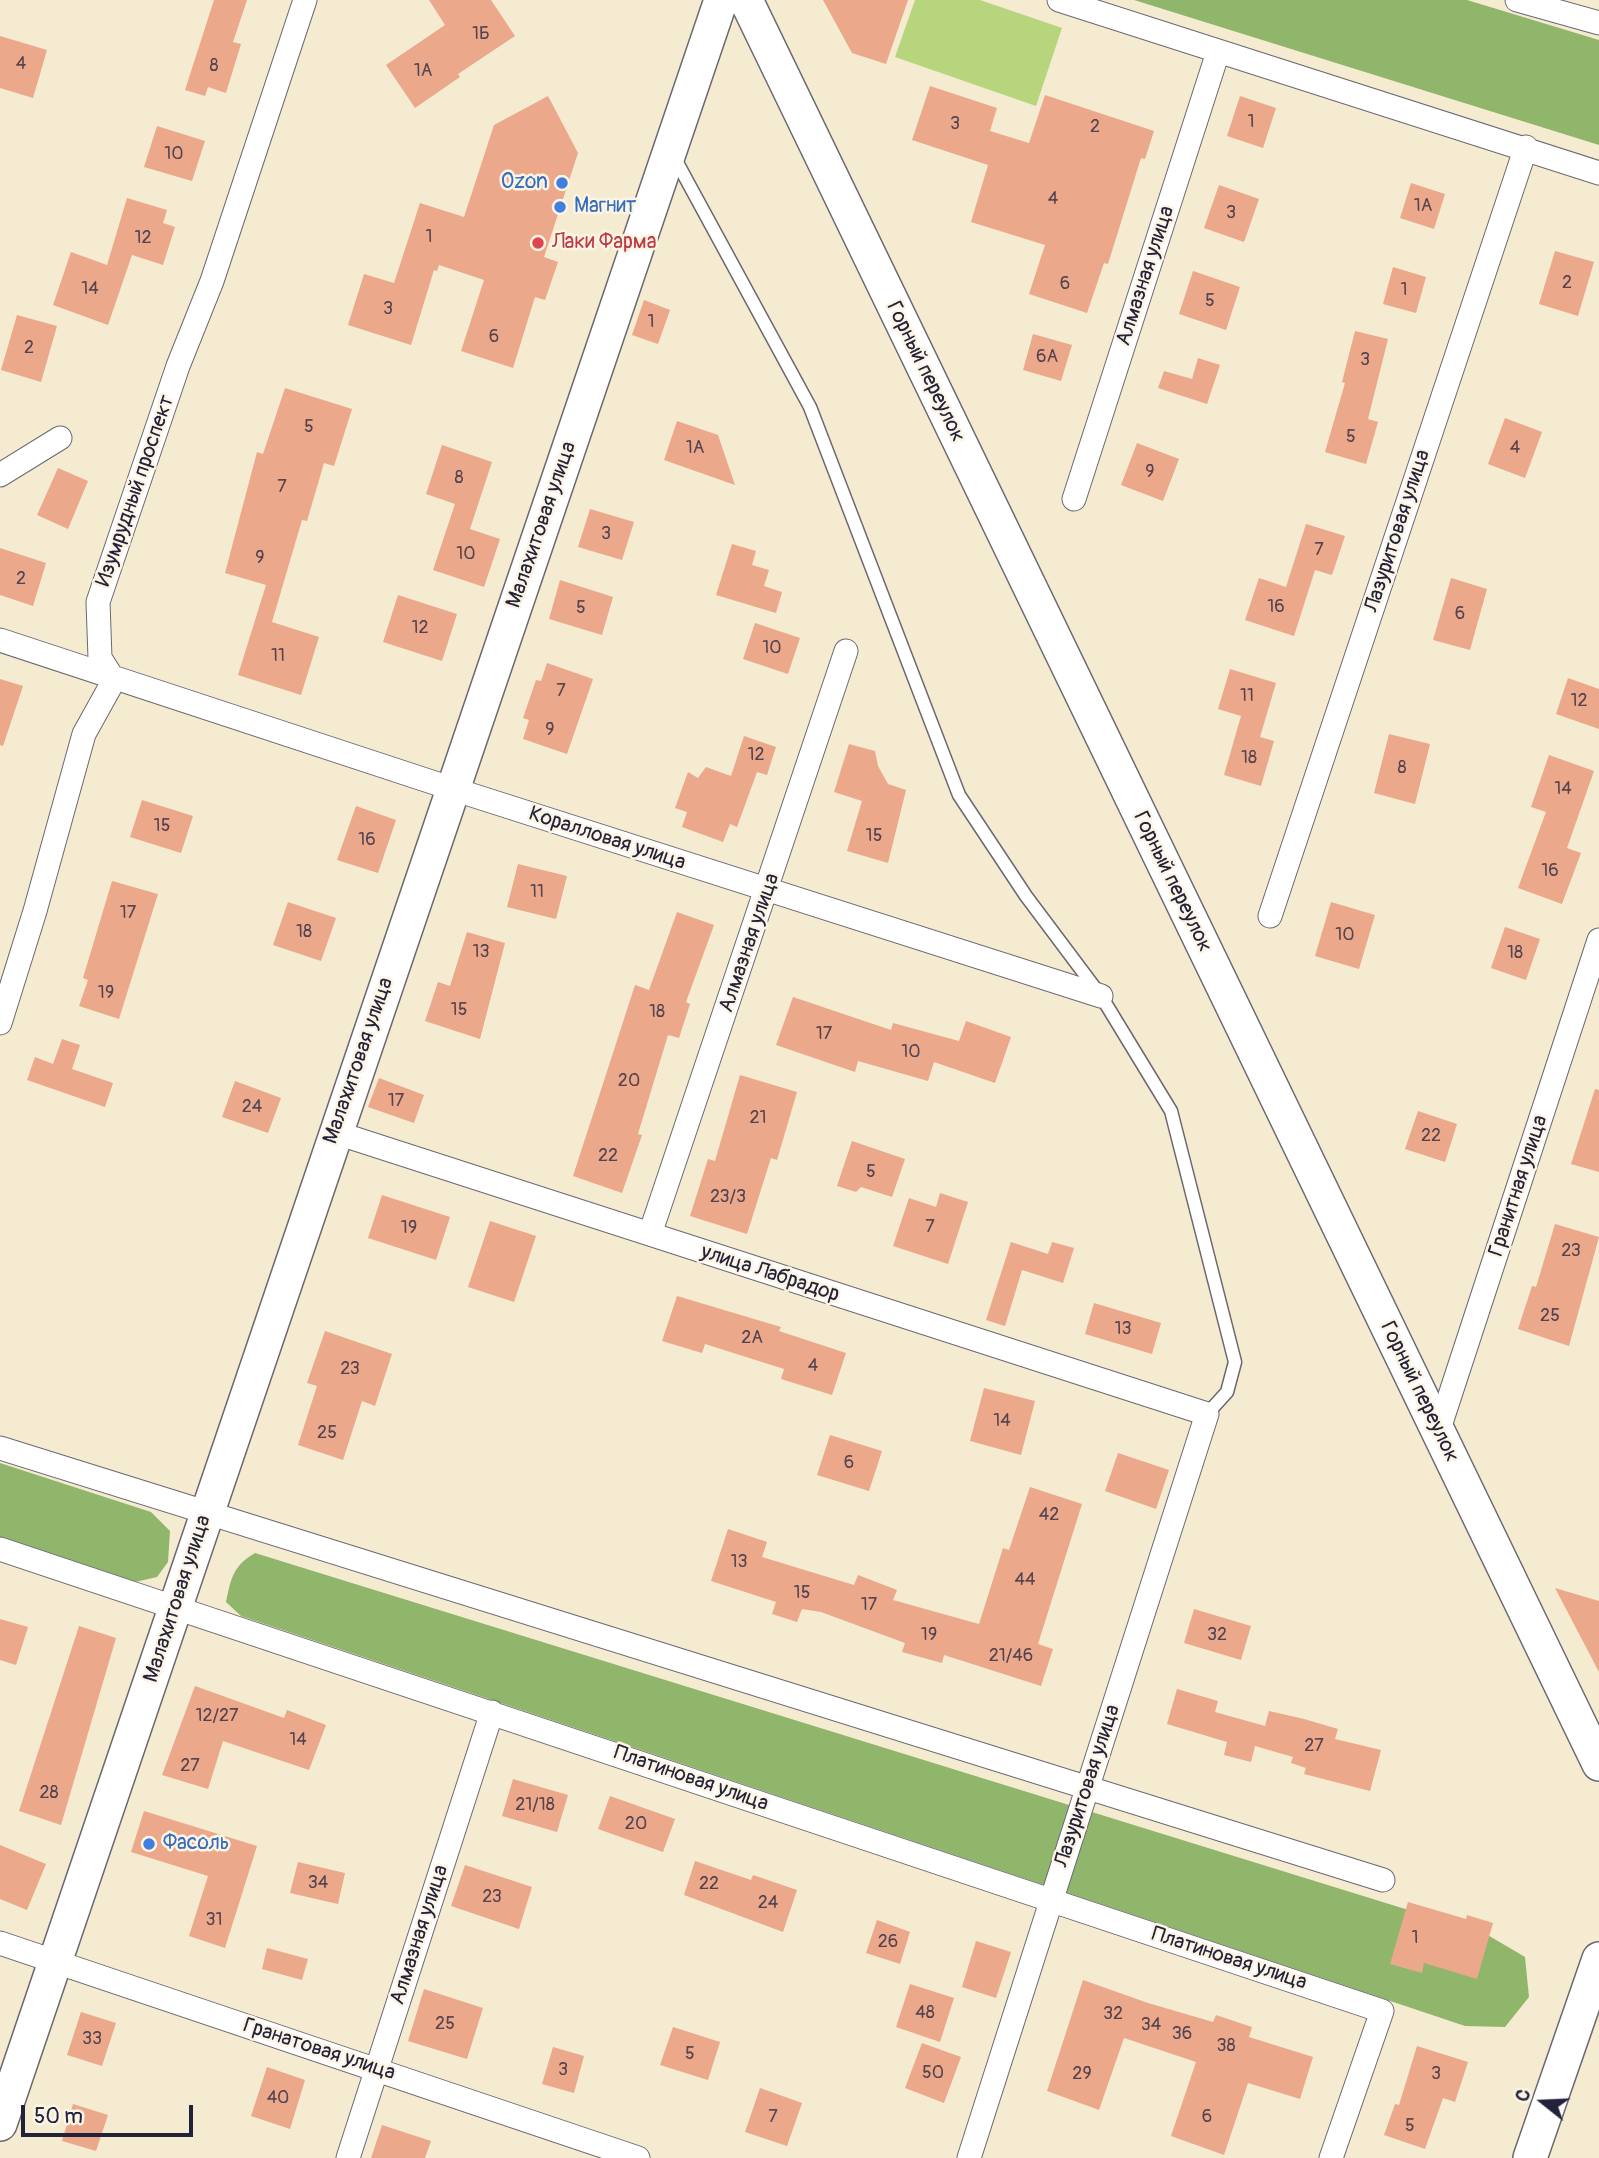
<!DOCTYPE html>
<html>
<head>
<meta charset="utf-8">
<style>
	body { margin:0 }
	#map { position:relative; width:1599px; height:2158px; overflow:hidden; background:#f4ebd1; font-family:Pangolin,sans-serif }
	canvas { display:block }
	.north { position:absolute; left:1508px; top:2067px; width:70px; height:70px; -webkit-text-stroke:5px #fcf5e5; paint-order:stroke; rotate:288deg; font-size:19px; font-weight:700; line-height:28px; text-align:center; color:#22223b }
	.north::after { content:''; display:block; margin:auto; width:24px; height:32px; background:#22223b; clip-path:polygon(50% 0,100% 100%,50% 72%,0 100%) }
	.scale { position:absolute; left:21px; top:2105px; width:172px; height:32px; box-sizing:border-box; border:4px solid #22223b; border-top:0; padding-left:9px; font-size:21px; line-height:24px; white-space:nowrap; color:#22223b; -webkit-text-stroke:5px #fcf5e5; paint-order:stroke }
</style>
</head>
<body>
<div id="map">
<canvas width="1599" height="2158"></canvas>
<div class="north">С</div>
<div class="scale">50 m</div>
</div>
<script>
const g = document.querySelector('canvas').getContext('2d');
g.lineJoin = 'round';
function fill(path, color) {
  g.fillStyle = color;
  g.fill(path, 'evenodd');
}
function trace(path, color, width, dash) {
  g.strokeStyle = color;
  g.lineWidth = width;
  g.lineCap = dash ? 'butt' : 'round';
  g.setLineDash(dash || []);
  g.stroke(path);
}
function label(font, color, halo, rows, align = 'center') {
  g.font = font + ' Pangolin,sans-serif';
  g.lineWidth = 5;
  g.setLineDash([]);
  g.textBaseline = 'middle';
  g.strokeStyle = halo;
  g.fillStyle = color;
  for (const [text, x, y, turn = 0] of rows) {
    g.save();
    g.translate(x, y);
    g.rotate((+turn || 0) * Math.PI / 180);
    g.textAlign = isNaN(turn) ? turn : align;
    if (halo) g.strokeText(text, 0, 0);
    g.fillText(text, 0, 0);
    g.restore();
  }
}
const green = new Path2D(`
	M915,0H980L1062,28L1036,106L895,57Z`);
const forest = new Path2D(`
	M1134,0H1467L1599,40V145Z
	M0,1463L151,1512L170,1531L168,1562L157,1577L135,1582L0,1537Z
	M255,1553L1486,1934L1525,1957L1529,1997L1505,2027L1465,2026L241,1616L226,1602C231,1578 233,1566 255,1553Z`);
const building = new Path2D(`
	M214,0H247L233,42L241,44L226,93L208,87L205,96L185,90Z
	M429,0H491L515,36L458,74L460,77L415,108L386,65L445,25Z
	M823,0H908L886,64L852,53Z
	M0,36L47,50L33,98L0,88Z
	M930,86L997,108L990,131L1029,143L1045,95L1154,131L1145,159L1141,158L1108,264L1104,263L1087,313L1029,294L1045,245L971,222L988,165L912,140Z
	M548,96L578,153L544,257L558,262L545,300L535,297L513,368L461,351L484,280L439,265L437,271L434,270L411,345L348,325L364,274L394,283L420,203L464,217L494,125Z
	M1240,96L1276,108L1263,148L1227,136Z
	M157,126L205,141L192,181L144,167Z
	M1411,183L1445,194L1434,229L1400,218Z
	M1219,185L1259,199L1244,242L1204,228Z
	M127,198L167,210L163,223L175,227L163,265L132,255L108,325L53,305L71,252L107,265Z
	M1555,251L1594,262L1578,316L1539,304Z
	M1393,267L1426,277L1416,313L1383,304Z
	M1193,271L1240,287L1226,330L1179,314Z
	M644,300L670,310L658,344L632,335Z
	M17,315L57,326L41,382L1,370Z
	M1355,331L1388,339L1368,419L1378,422L1366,464L1325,452L1345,383L1342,382Z
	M1033,334L1072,345L1061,381L1023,370Z
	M1198,358L1220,365L1207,404L1158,388L1164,371L1192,379Z
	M285,388L352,409L334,466L324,463L307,521L302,520L272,622L319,637L301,695L238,675L266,585L225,573L257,452L263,454Z
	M1505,418L1542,432L1525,478L1488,464Z
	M677,421L718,435L735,485L664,460Z
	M1137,443L1179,459L1163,501L1121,485Z
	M442,445L492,462L470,529L500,539L484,587L433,570L455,504L426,494Z
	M58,468L88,481L68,529L37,515Z
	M590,509L634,522L622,560L578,547Z
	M1306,524L1345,536L1332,575L1315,570L1294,636L1245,620L1259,578L1286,587Z
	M732,544L756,551L752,565L769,570L764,586L782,592L776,613L716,595Z
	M0,548L46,563L33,606L0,595Z
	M1451,578L1487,589L1470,650L1433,640Z
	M560,580L613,597L602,635L549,619Z
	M398,595L457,614L442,661L383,642Z
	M755,623L800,638L788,674L743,659Z
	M547,663L593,679L567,754L523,739L529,720L523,718L536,680L541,681Z
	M1230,669L1276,683L1260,737L1274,741L1261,786L1224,775L1241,716L1218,709Z
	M1568,678L1599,689V729L1556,714Z
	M0,679L23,686L3,746L0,745Z
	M1389,734L1430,744L1415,804L1374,793Z
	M744,736L776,747L767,775L757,772L737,827L730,824L723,842L682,827L687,812L675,808L688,772L698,778L706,767L731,776Z
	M849,744L875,751L878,766L888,784L906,790L888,863L847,851L862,801L834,792Z
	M1549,755L1594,771L1567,848L1581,853L1562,904L1518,888L1546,812L1531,807Z
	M142,800L193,816L181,853L130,837Z
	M356,806L396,820L378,873L337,860Z
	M518,864L567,876L556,919L507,907Z
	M112,881L158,894L119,1019L79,1006L88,980L83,978Z
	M288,902L336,918L321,961L273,945Z
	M1331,902L1375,915L1359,969L1315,956Z
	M677,912L714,925L686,1002L690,1004L679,1038L668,1035L638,1134L642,1135L622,1193L573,1176L635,985L649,990Z
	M1505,927L1540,939L1526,980L1491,968Z
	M467,932L505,943L480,1039L425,1021L438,982L450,986Z
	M793,997L891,1030L893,1023L959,1041L966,1021L1011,1037L995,1083L934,1062L928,1081L858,1061L855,1072L776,1045Z
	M62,1039L80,1045L72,1069L113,1083L105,1107L27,1080L35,1057L53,1064Z
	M740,1075L797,1092L777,1160L771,1158L747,1234L690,1216L708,1159L715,1161Z
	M379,1078L424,1095L414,1123L368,1107Z
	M235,1081L281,1098L268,1133L222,1117Z
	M1595,1089L1599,1090V1172L1571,1164Z
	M1418,1111L1457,1124L1445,1162L1405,1149Z
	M852,1141L905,1159L892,1197L861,1187L856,1192L837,1186Z
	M940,1193L968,1202L948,1264L893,1246L909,1198L936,1207Z
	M382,1195L450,1217L436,1260L368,1238Z
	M490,1221L536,1236L514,1302L468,1287Z
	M1555,1224L1599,1237L1569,1346L1518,1329L1532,1286L1536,1287Z
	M1011,1242L1048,1254L1052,1242L1074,1248L1063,1283L1022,1270L1005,1326L986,1320Z
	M677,1296L781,1327L779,1331L846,1353L832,1395L781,1379L784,1369L705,1344L702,1353L662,1341Z
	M1094,1303L1161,1323L1152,1354L1085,1334Z
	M325,1331L392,1354L375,1406L362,1401L343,1460L298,1445L317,1386L307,1383Z
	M984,1388L1035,1401L1021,1455L970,1441Z
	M830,1435L882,1451L869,1491L817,1475Z
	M1118,1453L1169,1470L1156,1509L1105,1491Z
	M1030,1487L1082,1504L1038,1644L1053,1649L1041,1686L944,1655L942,1663L902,1652L905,1643L821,1612L802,1609L797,1622L772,1614L776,1602L711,1581L728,1529L767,1542L762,1557L854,1585L858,1575L897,1590L893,1600L979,1624L1003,1548L1009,1550Z
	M1555,1588L1599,1601V1672Z
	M1194,1609L1251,1626L1241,1660L1184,1643Z
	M0,1619L28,1627L16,1665L0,1660Z
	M79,1626L116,1638L61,1825L19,1811Z
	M195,1686L284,1718L287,1710L326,1725L309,1770L223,1741L208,1789L162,1775Z
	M1177,1689L1218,1701L1215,1712L1265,1726L1269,1711L1304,1719L1338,1729L1335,1739L1381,1750L1370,1791L1304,1774L1306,1768L1291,1763L1293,1757L1255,1746L1251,1762L1224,1755L1227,1742L1167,1724Z
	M513,1779L568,1795L557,1832L502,1816Z
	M610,1796L675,1819L663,1852L598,1829Z
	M144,1811L257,1846L225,1948L189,1936L208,1876L131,1852Z
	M0,1845L46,1864L27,1910L0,1899Z
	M695,1861L751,1880L753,1875L797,1890L783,1932L684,1895Z
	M298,1862L345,1873L338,1904L290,1893Z
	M465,1865L532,1887L519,1929L451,1906Z
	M1408,1902L1466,1919L1467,1915L1493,1923L1477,1979L1424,1963L1422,1973L1390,1964Z
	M877,1920L910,1932L900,1964L866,1953Z
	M976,1941L1011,1952L996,1998L962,1987Z
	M267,1948L308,1959L302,1980L262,1969Z
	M1083,1980L1148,2003L1213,2022L1216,2015L1252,2027L1249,2037L1313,2057L1300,2099L1248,2083L1224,2155L1171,2136L1196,2062L1124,2038L1099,2110L1047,2091Z
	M910,1984L954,1998L940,2042L896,2027Z
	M424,1989L483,2008L467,2059L408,2041Z
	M81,2012L116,2023L102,2066L67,2055Z
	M673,2027L720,2042L708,2080L660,2065Z
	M922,2043L961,2057L944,2103L905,2088Z
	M1417,2046L1468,2062L1455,2102L1443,2098L1425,2149L1384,2135L1395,2104L1399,2105Z
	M553,2047L584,2056L574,2093L542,2084Z
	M267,2067L305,2080L290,2129L251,2116Z
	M760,2088L802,2103L787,2146L745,2132Z
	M73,2104L108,2115L96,2151L62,2141Z
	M382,2125L431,2141L425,2158H371Z`);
const lane = new Path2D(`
	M673,155L810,407L959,795L1026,896L1101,996L1171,1111L1235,1362L1227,1392L1207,1414`);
const street = new Path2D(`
	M1059,0L1599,173
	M1517,0L1599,23
	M0,475L60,438
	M1074,499L1218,52
	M0,640L453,789L1101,996
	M114,680L100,658L98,602L178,366L212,281L305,0
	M1270,916L1526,147
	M0,1023L35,911L84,734L114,680
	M334,1132L1207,1414L969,2158
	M650,1234L846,651
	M1438,1432L1599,940
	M0,1448L1383,1880
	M0,1549L1382,2011L1331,2158
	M0,1943L638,2158
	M348,2158L492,1712`);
const secondary = new Path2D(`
	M746,0L1599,1764
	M0,2124L721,0
	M1530,2158L1599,1959`);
const markers = [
	[562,183,7,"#3f7fe0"],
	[560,207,7,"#3f7fe0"],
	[538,243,7,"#e0444e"],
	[149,1844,7,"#3f7fe0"]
];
const numberNames = [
	["1Б",481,34],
	["4",21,64],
	["8",214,66],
	["1А",423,71],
	["1",1251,122],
	["3",955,124],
	["2",1095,127],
	["10",174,154],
	["4",1053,199],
	["1А",1423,206],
	["3",1231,213],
	["1",429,237],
	["12",143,238],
	["2",1567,283],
	["6",1065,284],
	["14",90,289],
	["1",1404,290],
	["5",1210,301],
	["3",388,309],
	["1",651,322],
	["6",494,337],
	["2",29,348],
	["6А",1047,357],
	["3",1365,360],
	["5",309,427],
	["5",1351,437],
	["1А",695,448],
	["4",1515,448],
	["9",1150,472],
	["8",459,478],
	["7",282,487],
	["3",606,534],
	["7",1319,550],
	["10",466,554],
	["9",260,558],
	["2",21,579],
	["16",1276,607],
	["5",581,608],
	["6",1460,614],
	["12",420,628],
	["10",772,648],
	["11",278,656],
	["7",561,691],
	["11",1247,696],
	["12",1579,701],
	["9",550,730],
	["12",756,755],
	["18",1249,758],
	["8",1402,768],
	["14",1563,789],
	["15",162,826],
	["15",874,836],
	["16",367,840],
	["16",1550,871],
	["11",537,892],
	["17",128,913],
	["18",304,932],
	["10",1345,935],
	["13",481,952],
	["18",1515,953],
	["19",106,993],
	["15",459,1010],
	["18",657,1012],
	["17",824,1034],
	["10",911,1052],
	["20",629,1081],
	["17",396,1101],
	["24",252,1107],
	["21",758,1118],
	["22",1431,1136],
	["22",608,1156],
	["5",871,1172],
	["23/3",728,1197],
	["7",930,1227],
	["19",409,1228],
	["23",1571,1251],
	["25",1550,1316],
	["13",1123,1329],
	["2А",752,1338],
	["4",813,1366],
	["23",350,1369],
	["14",1002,1421],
	["25",327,1433],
	["6",849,1463],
	["42",1049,1515],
	["13",739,1562],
	["44",1025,1580],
	["15",802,1593],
	["17",869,1605],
	["19",929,1635],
	["32",1217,1635],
	["21/46",1011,1656],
	["12/27",217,1716],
	["14",298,1740],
	["27",1314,1746],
	["27",190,1766],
	["28",49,1793],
	["21/18",535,1805],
	["20",636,1824],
	["34",318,1883],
	["22",709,1884],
	["23",492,1897],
	["24",768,1903],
	["31",214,1920],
	["1",1415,1938],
	["26",888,1942],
	["48",925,2013],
	["32",1113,2014],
	["25",445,2024],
	["34",1151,2025],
	["36",1182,2034],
	["33",92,2039],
	["38",1226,2046],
	["5",690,2054],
	["3",563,2070],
	["50",933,2073],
	["29",1082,2074],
	["3",1436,2074],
	["40",278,2098],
	["7",773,2117],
	["6",1207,2117],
	["5",1410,2126]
];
const shopNames = [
	["Ozon",548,183,"right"],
	["Магнит",574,207],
	["Фасоль",163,1844]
];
const healthNames = [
	["Лаки Фарма",552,243]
];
const streetNames = [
	["Алмазная улица",1146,276,-72],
	["Горный переулок",925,372,64],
	["Изумрудный проспект",136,491,-71],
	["Малахитовая улица",542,525,-71],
	["Лазуритовая улица",1398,531,-72],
	["Коралловая улица",607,839,18],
	["Горный переулок",1172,882,64],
	["Алмазная улица",750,943,-71],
	["Малахитовая улица",359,1061,-71],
	["Гранитная улица",1519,1186,-72],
	["улица Лабрадор",770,1274,18],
	["Горный переулок",1419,1392,64],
	["Малахитовая улица",178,1599,-72],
	["Платиновая улица",691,1779,19],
	["Лазуритовая улица",1088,1786,-72],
	["Алмазная улица",420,1935,-72],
	["Платиновая улица",1229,1959,18],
	["Гранатовая улица",319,2050,18]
];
fill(green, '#b6d57c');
fill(forest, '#90b66c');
fill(building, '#eca88b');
trace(lane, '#6c6870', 15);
trace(street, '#6c6870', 25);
trace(secondary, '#6c6870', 36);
trace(lane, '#fff', 12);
trace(street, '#fff', 23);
trace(secondary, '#fff', 33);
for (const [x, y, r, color] of markers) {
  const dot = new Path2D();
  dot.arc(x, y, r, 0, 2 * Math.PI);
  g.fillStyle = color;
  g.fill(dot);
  trace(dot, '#fcf5e5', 2.5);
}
label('18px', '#54444f', null, numberNames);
label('21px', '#366cbe', '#fcf5e5', shopNames, 'left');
label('21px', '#be3a42', '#fcf5e5', healthNames, 'left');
label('21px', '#22223b', '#fcf5e5', streetNames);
</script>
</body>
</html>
